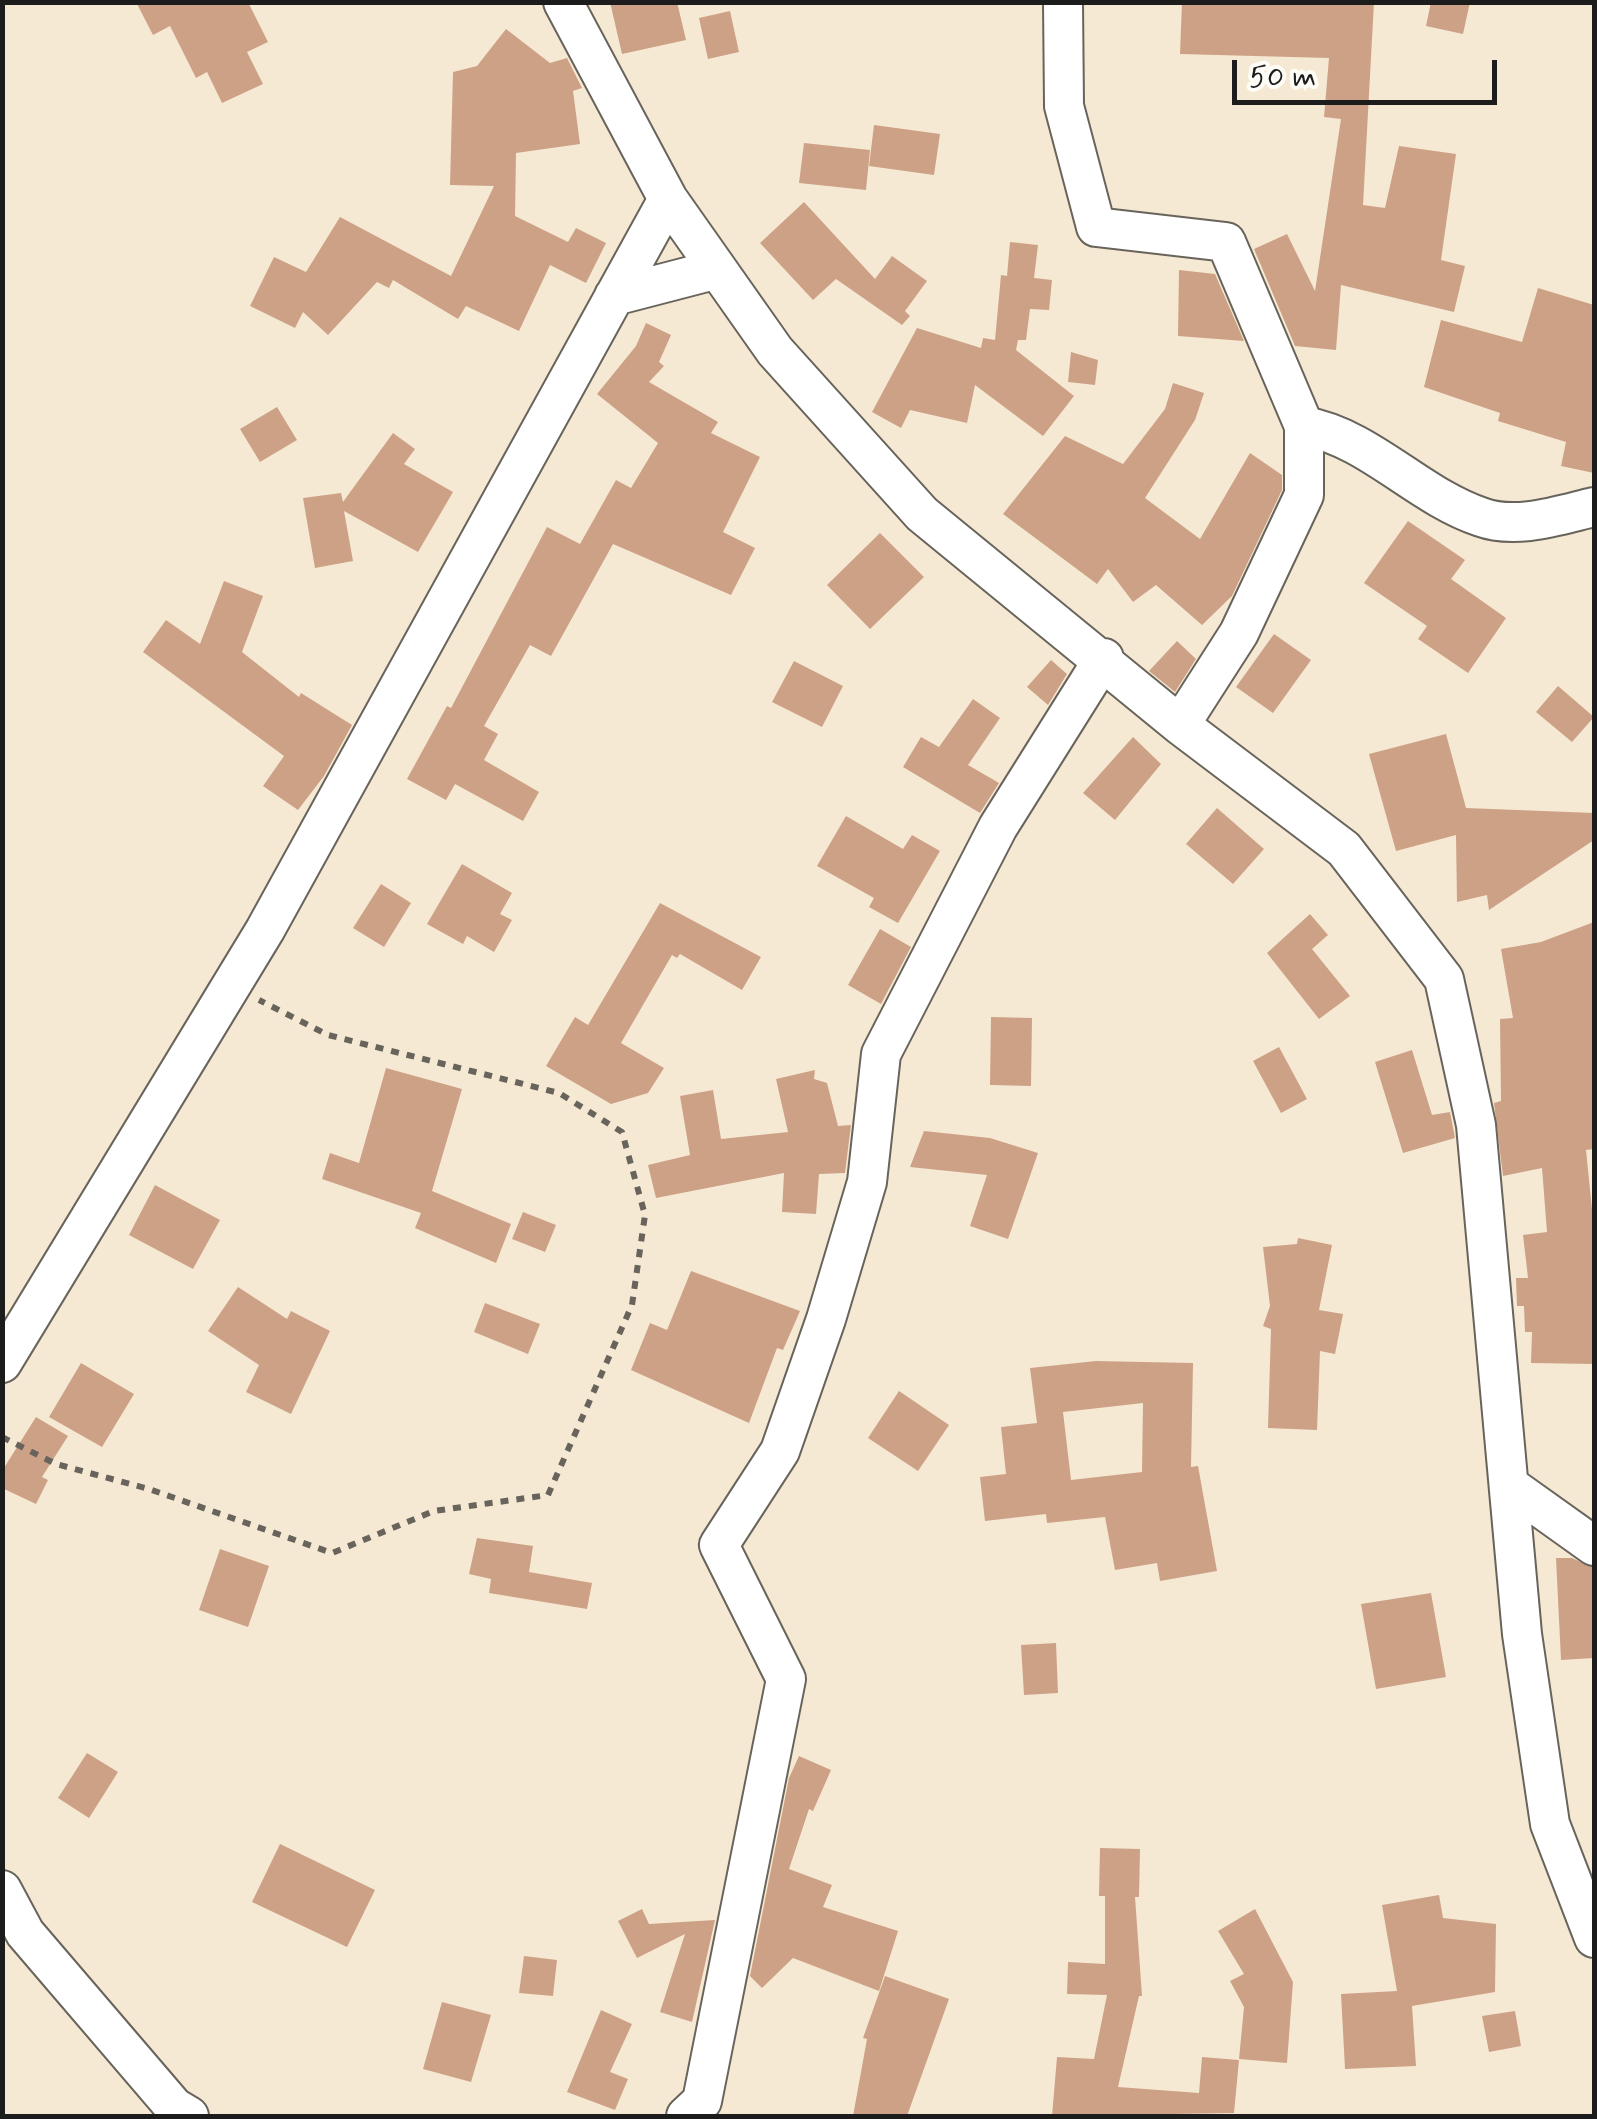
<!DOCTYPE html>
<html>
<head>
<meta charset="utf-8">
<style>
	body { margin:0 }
	#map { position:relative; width:1597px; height:2119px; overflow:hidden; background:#f6e9d4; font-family:Mynerve,sans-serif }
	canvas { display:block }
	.frame { position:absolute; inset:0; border:5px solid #1c1c1c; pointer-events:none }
	.scale { position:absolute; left:1232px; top:60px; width:265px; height:45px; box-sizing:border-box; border:5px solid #1c1c1c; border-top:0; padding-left:12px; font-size:30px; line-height:35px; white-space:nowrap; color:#1c1c1c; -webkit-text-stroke:8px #fdfcf7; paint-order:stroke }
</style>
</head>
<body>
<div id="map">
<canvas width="1597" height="2119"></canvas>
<div class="frame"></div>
<div class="scale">50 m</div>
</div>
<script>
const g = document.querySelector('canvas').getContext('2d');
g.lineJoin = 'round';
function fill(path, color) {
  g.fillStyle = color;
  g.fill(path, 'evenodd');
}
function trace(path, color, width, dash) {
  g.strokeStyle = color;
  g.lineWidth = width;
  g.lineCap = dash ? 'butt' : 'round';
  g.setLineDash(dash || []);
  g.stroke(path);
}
const building = new Path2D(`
	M136,2H248L268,42L247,52L263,84L222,103L207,72L196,78L170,26L153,35Z
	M610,2H677L686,40L622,54Z
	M1182,2H1374L1363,205L1385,208L1399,146L1456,154L1441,260L1465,266L1454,312L1341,285L1336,350L1295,346L1254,249L1287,234L1315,291L1341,119L1324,117L1329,58L1180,54Z
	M1431,2H1470L1463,34L1426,26Z
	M730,11L739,52L708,59L699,18Z
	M506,29L550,63L567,58L582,88L573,91L580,144L516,153L515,216L568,242L576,228L606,243L586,283L550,265L519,331L466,306L458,319L393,280L389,288L377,282L328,335L303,312L295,328L250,306L274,257L306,272L340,217L451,276L494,186L450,185L453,72L477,66Z
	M874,125L940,134L934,175L869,166Z
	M804,143L870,150L866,190L799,183Z
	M804,202L875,279L892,256L927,281L905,311L910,316L902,325L836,279L813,300L760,243Z
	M1010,242L1038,245L1034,278L1052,280L1049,310L1030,309L1026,340H1018L1016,350L1074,396L1043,436L975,385L967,423L910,410L901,428L872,412L917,328L981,348L983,338L995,340L1001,275L1007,276Z
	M1179,270L1215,274L1244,341L1178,336Z
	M1538,288L1594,305V473L1561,466L1566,442L1498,421L1500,413L1424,387L1441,320L1522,342Z
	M646,323L671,335L659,362L664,366L649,382L718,422L711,433L760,457L723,532L755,548L731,595L613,544L551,656L530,645L484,726L498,734L484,760L539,792L523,821L455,784L446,800L407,779L447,706L451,708L547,527L580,544L616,480L631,488L658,443L597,394L636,346Z
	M1071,352L1098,360L1095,385L1068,382Z
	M1173,383L1204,393L1195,420L1145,498L1200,539L1250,453L1282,475V490L1232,596L1202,625L1156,585L1133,602L1108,569L1097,584L1003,514L1065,436L1123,464L1165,409Z
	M277,407L297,440L260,462L240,429Z
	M393,433L415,449L404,464L453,492L418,552L344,511L353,561L315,568L303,498L341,493L343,502Z
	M1408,521L1465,560L1451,579L1506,618L1468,673L1418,639L1427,626L1364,583Z
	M880,533L924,577L870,629L827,585Z
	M224,581L263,596L242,652L299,697L301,693L352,725L324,776L298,810L263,786L284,756L143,652L166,620L200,644Z
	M1274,634L1311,660L1273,713L1236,687Z
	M1177,641L1196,659L1175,692L1149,671Z
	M1051,660L1067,674L1048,705L1027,687Z
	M794,661L843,686L822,727L772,702Z
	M1558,686L1594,717L1572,742L1536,712Z
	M973,699L1000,718L968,765L999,783L980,813L903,767L921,737L939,747Z
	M1446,734L1466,808L1594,813V840L1489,910L1487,895L1457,902L1456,835L1396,851L1369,754Z
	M1133,737L1161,764L1115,820L1083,793Z
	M1217,808L1264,849L1233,884L1186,844Z
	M846,816L903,849L912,835L940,851L898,923L869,907L874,898L817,866Z
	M462,864L512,893L500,914L512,920L494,952L467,936L463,944L427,924Z
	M381,884L411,903L384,947L353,928Z
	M660,903L761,957L742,990L680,954L677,958L672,955L621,1043L664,1068L648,1093L611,1104L546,1066L575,1017L588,1025Z
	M1310,914L1328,935L1312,949L1350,996L1319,1019L1267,953Z
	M1594,922V1149L1586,1150L1594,1229V1364L1531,1363L1532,1332H1525L1524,1306H1517L1516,1278H1528L1523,1235L1547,1232L1542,1168L1503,1176L1494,1103L1501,1101L1500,1019L1513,1018L1501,949L1541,942Z
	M880,929L911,947L881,1004L848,985Z
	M991,1017L1032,1018L1031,1086L990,1085Z
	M1279,1047L1307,1099L1281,1113L1253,1061Z
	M1412,1050L1432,1115L1450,1112L1455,1138L1403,1153L1375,1062Z
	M386,1068L462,1089L432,1191L511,1224L496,1263L415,1228L421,1213L322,1179L330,1153L359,1163Z
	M815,1070L814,1079L827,1083L838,1126L851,1125L845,1173L819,1174L816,1214L782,1212L784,1173L656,1198L648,1165L690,1155L680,1096L713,1090L721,1139L788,1132L776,1079Z
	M924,1131L990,1138L1038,1153L1008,1239L970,1226L987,1175L910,1167Z
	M155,1185L220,1220L193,1269L129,1235Z
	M523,1212L556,1225L545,1252L512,1239Z
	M1298,1238L1332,1245L1319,1310L1343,1314L1335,1354L1320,1351L1317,1430L1268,1428L1271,1329L1263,1326L1270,1306L1263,1247L1297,1244Z
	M691,1271L800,1311L783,1350L777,1348L749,1423L631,1370L650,1323L667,1330Z
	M238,1287L287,1319L291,1311L330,1331L291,1414L246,1392L259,1365L208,1331Z
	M485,1303L540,1324L528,1354L474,1332Z
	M1096,1361L1193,1363L1191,1467L1198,1466L1217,1571L1160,1581L1157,1563L1115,1570L1105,1517L1047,1523L1046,1514L985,1521L980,1477L1006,1474L1001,1427L1037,1423L1030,1368ZM1143,1403L1142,1472L1071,1480L1063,1412Z
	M81,1363L134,1394L102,1447L49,1417Z
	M899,1391L949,1425L918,1471L868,1438Z
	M36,1417L68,1436L42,1477L48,1480L36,1504L2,1488V1471Z
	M477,1538L533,1546L529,1572L592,1583L587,1609L489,1593L491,1579L469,1574Z
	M220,1549L269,1566L248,1627L199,1610Z
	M1556,1558H1572L1594,1568V1658L1561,1660Z
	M1431,1593L1446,1677L1376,1689L1361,1604Z
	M1056,1643L1058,1693L1024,1695L1021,1645Z
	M87,1753L118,1772L89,1818L58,1798Z
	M799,1756L831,1770L813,1811L809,1809L789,1869L832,1885L823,1907L898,1931L879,1991L793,1958L762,1988L750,1976L789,1778Z
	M280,1844L375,1890L347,1947L252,1902Z
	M1100,1848L1140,1849L1139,1897H1135L1142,1996H1139L1118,2087L1199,2093L1202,2057L1239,2060L1234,2113L1052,2116L1057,2057L1094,2059L1107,1995L1067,1994L1068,1962L1105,1964V1896H1099Z
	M1439,1895L1443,1918L1496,1924L1495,1992L1412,2006L1416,2066L1345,2069L1341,1994L1397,1991L1382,1905Z
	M642,1909L649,1924L715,1920L692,2022L660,2012L685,1934L637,1958L618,1921Z
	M1255,1909L1293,1982L1287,2063L1239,2059L1244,2007L1230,1981L1244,1974L1218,1931Z
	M524,1956L557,1960L553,1996L519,1993Z
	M885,1976L949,1999L907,2116H853L867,2039L863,2038Z
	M442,2002L491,2015L471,2082L423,2069Z
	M601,2010L632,2024L610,2072L628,2079L615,2110L567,2092Z
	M1515,2011L1521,2046L1489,2052L1482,2016Z`);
const path = new Path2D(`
	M2,1437L56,1464L149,1489L332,1553L434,1511L548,1495L632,1305L645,1215L622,1132L559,1093L328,1035L259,1000`);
const minor = new Path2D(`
	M563,2L668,199L775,351L922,514L1180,725L1344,849L1444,979L1476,1125L1522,1634L1550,1824L1594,1938
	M1063,2L1064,106L1096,227L1226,242L1304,426V495L1239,633L1180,725
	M614,296L714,270
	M1304,426C1370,438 1418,496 1481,517C1516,530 1560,515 1594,507
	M2,1363L265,930L668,199
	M1510,1486L1594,1546
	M2,1890L25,1933L174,2107L189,2116
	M686,2116L702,2101L786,1679L719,1545L780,1451L826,1319L867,1182L881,1054L998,827L1104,658`);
fill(building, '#cda186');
trace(minor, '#68645c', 42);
trace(path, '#68645c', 6, [8, 8]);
trace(minor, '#fff', 38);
</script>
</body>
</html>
